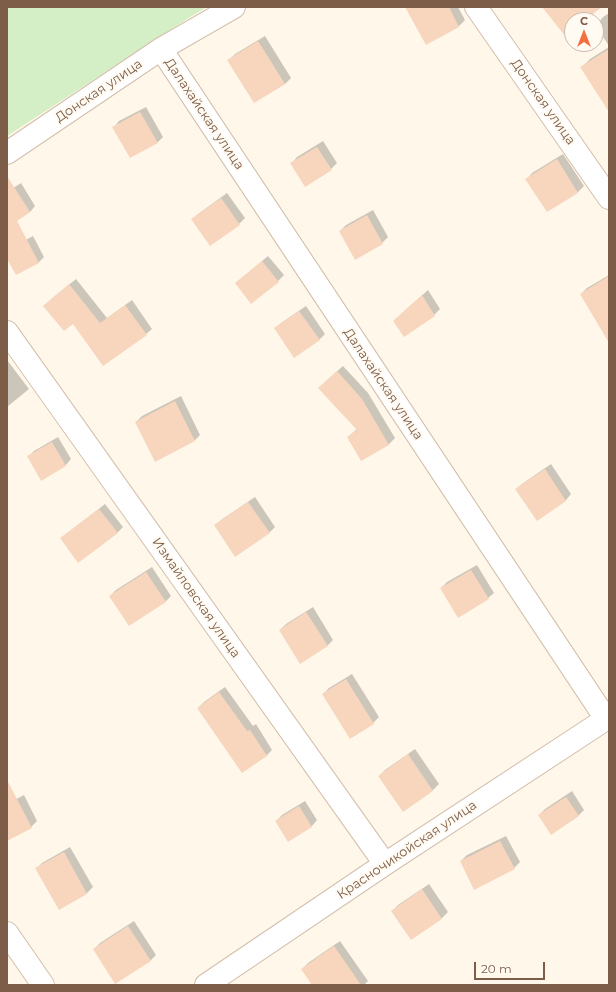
<!DOCTYPE html>
<html>
<head>
<meta charset="utf-8">
<style>
	body { margin:0 }
	#map { position:relative; width:616px; height:992px; overflow:hidden; background:#fff7e9; font-family:Montserrat,sans-serif }
	canvas { display:block }
	.frame { position:absolute; inset:0; border:8px solid #7d5d48; pointer-events:none }
	.north { position:absolute; left:564px; top:12px; width:40px; height:40px; box-sizing:border-box; background:#fffaf2; border:1px solid #cbbbae; border-radius:50%; rotate:0deg; font-size:11px; font-weight:700; line-height:16px; text-align:center; color:#7d5d48 }
	.north::after { content:''; display:block; margin:auto; width:14px; height:18px; background:#f56f42; clip-path:polygon(50% 0,100% 100%,50% 72%,0 100%) }
	.scale { position:absolute; left:474px; top:962px; width:71px; height:18px; box-sizing:border-box; border:2px solid #7d5d48; border-top:0; padding-left:5px; font-size:12px; line-height:14px; white-space:nowrap; color:#7d5d48; -webkit-text-stroke:3px #fffaf2; paint-order:stroke }
</style>
</head>
<body>
<div id="map">
<canvas width="616" height="992"></canvas>
<div class="frame"></div>
<div class="north">С</div>
<div class="scale">20 m</div>
</div>
<script>
const g = document.querySelector('canvas').getContext('2d');
g.lineJoin = 'round';
function fill(path, color) {
  g.fillStyle = color;
  g.fill(path, 'evenodd');
}
function trace(path, color, width, dash) {
  g.strokeStyle = color;
  g.lineWidth = width;
  g.lineCap = dash ? 'butt' : 'round';
  g.setLineDash(dash || []);
  g.stroke(path);
}
function label(font, color, halo, rows, align = 'center') {
  g.font = font + ' Montserrat,sans-serif';
  g.lineWidth = 4;
  g.setLineDash([]);
  g.textBaseline = 'middle';
  g.strokeStyle = halo;
  g.fillStyle = color;
  for (const [text, x, y, turn = 0] of rows) {
    g.save();
    g.translate(x, y);
    g.rotate((+turn || 0) * Math.PI / 180);
    g.textAlign = isNaN(turn) ? turn : align;
    if (halo) g.strokeText(text, 0, 0);
    g.fillText(text, 0, 0);
    g.restore();
  }
}
const green = new Path2D(`
	M7,7H207L187,19L7,136Z`);
const shadow = new Path2D(`
	M412,7H458L465,20L459,26L426,43Z
	M609,13V46L596,26L603,17Z
	M265,36L291,78L285,84L255,102L229,60L235,54Z
	M609,47V97L582,67L590,59Z
	M146,107L163,137L157,143L114,127L119,121Z
	M323,141L337,163L331,169L292,163L297,157Z
	M563,154L584,186L578,192L547,211L527,179L532,173Z
	M21,183L35,206L30,212L7,226V192Z
	M227,193L245,218L239,224L192,220L198,214Z
	M373,210L388,237L382,243L355,258L340,231L346,225Z
	M33,236L44,257L38,263L7,257V251L11,248Z
	M268,256L284,275L278,281L236,283Z
	M609,275V321L581,294L587,288Z
	M76,279L107,318L132,300L152,329L146,334L73,322L50,300Z
	M428,290L440,309L434,315L404,335L400,315Z
	M306,306L325,334L319,340L275,329L281,323Z
	M7,360L29,389L7,407Z
	M343,366L368,393L395,438L389,444L362,460L348,437L357,429L325,382Z
	M181,396L200,435L194,441L136,422L142,416Z
	M58,437L71,459L66,465L42,479L28,457L34,451Z
	M551,464L571,494L566,500L537,520L516,489L522,484Z
	M255,497L275,527L269,533L215,526L221,520Z
	M105,504L123,527L117,533L61,538Z
	M477,565L494,593L488,598L441,588L447,582Z
	M152,567L171,596L165,602L110,596L116,590Z
	M313,607L333,640L327,646L280,630L286,624Z
	M352,674L379,717L373,723L351,737L323,694L329,688Z
	M225,687L253,726L256,724L272,750L266,756L198,708L204,702Z
	M415,749L439,784L433,790L403,811L379,776L385,770Z
	M572,791L584,810L578,816L539,815L545,809Z
	M24,795L37,821L31,827L7,834V804Z
	M305,801L317,820L312,826L288,841L276,821L282,815Z
	M506,836L520,862L514,868L461,861L467,855Z
	M70,847L93,887L87,893L59,908L37,868L42,863Z
	M429,884L448,912L442,918L411,939L392,911L398,905Z
	M134,921L156,955L150,961L94,949L100,943Z
	M340,941L368,981L364,985H313L302,969L308,963Z`);
const building = new Path2D(`
	M405,7H449L459,27L426,45Z
	M542,7H602L585,20H572V31L565,36Z
	M258,41L285,84L254,103L227,60Z
	M609,49V112L580,67Z
	M140,112L158,143L130,158L112,127Z
	M317,147L332,170L305,187L290,163Z
	M557,159L578,193L547,212L525,179Z
	M7,176L30,212L17,221L39,263L16,275L7,259Z
	M221,198L240,225L210,246L191,219Z
	M367,215L383,244L355,260L339,231Z
	M262,261L279,282L251,304L235,283Z
	M609,276V343L580,294Z
	M69,284L100,323L125,305L147,335L103,366L73,324L64,331L43,306Z
	M422,295L435,316L404,337L393,321Z
	M299,311L320,340L294,358L274,328Z
	M337,371L362,399L389,445L361,461L347,437L357,430L318,388Z
	M175,401L195,441L155,462L135,422Z
	M52,442L66,466L41,481L27,456Z
	M545,469L566,501L537,521L515,489Z
	M248,502L270,533L235,557L214,525Z
	M99,509L118,533L78,563L60,538Z
	M471,570L489,599L458,618L440,588Z
	M146,572L166,602L129,626L109,596Z
	M306,612L328,646L300,664L279,630Z
	M346,679L374,724L350,739L322,694Z
	M219,692L247,731L250,730L267,756L242,773L197,708Z
	M408,754L433,791L403,812L378,776Z
	M7,780L32,828L7,841Z
	M566,797L579,816L551,835L538,815Z
	M299,806L312,827L288,842L275,821Z
	M500,841L515,869L474,890L460,861Z
	M64,852L87,894L59,910L35,868Z
	M422,889L442,919L411,940L391,911Z
	M128,926L151,961L115,984L93,949Z
	M334,946L361,985H312L301,969Z`);
const street = new Path2D(`
	M476,7L609,198
	M161,49L606,719
	M7,153L161,49L234,7
	M7,332L385,864
	M7,933L43,985
	M206,985L385,864L609,717`);
const streetNames = [
	["Донская улица",99,91,-34],
	["Донская улица",543,102,55],
	["Далахайская улица",204,114,56],
	["Далахайская улица",383,384,56],
	["Измайловская улица",196,598,55],
	["Красночикойская улица",407,850,-34]
];
fill(green, '#d4efc5');
fill(shadow, '#0003');
fill(building, '#f7d6bd');
trace(street, '#d3bfac', 24);
trace(street, '#fff', 22);
label('13px', '#7d5d48', '#fffaf2', streetNames);
</script>
</body>
</html>
